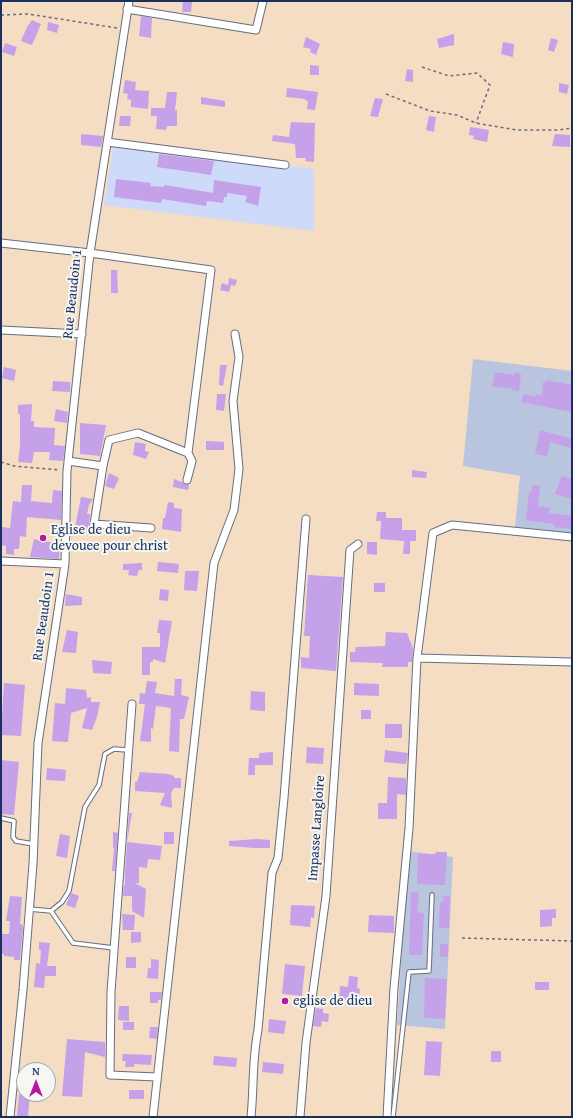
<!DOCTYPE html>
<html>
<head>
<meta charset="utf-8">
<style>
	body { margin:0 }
	#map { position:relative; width:573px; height:1118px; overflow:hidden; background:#f4ddc2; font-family:"Gentium Book Plus",serif }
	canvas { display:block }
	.frame { position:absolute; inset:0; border:2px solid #1b2f5e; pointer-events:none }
	.north { position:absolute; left:16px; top:1062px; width:40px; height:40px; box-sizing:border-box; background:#f6f6f2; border:1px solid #9ea6b7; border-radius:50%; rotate:0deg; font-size:11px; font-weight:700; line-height:16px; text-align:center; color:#1b2f5e }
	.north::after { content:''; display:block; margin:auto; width:14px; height:18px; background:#b5179e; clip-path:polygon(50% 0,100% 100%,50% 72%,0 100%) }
</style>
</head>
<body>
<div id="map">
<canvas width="573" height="1118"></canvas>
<div class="frame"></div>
<div class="north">N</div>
</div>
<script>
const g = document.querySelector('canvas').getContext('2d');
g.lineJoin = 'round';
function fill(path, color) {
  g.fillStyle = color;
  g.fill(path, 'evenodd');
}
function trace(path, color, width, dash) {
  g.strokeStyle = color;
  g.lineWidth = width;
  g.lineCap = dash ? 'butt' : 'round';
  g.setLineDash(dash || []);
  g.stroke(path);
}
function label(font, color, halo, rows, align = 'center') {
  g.font = font + ' "Gentium Book Plus",serif';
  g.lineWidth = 4;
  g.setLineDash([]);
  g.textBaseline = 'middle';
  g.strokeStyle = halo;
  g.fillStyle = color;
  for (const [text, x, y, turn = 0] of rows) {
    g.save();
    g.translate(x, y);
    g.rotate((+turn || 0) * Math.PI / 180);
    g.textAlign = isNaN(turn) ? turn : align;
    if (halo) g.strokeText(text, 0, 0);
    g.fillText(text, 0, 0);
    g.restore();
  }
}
const built = new Path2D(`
	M114,144L314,169V231L104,205Z`);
const industrial = new Path2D(`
	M473,359L572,371V533L515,527L520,476L463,466Z
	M408,851L453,857L445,1029L397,1025Z`);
const building = new Path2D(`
	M183,1H192L191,12H182Z
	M141,16L152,18L151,38L139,36Z
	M32,20L41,24L32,45L21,41L27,27Z
	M48,22L59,25L57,33L47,30Z
	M454,34V45L439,48L437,39Z
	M306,37L320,44L316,55L310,52L311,49L303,47Z
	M551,38L558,40L554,52L548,50Z
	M503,42L514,44L513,57L501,54Z
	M5,43L17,47L14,56L2,52Z
	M310,65L319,66V75H310Z
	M407,69L413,70V82L405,81Z
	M125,80L136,82L135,90L149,91L148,109L131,107V100L127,99L128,94L123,93Z
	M559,83L569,85L567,94L559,92Z
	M287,88L318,92L315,110L307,109L308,101L305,100V99L286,97Z
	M167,92H177L175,110H177V126H167L166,130L156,129L157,116H151V108H165Z
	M201,97L225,101V107L201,104Z
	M375,98L383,99L378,117L370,116Z
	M120,116H131L130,126H119Z
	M429,116L436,117L434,132L426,130Z
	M291,122L315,123L314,162L305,161L306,158H296L295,144L272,141L273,135L289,137Z
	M470,127L489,130L487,142L473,139L474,136L469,135Z
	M81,134L103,136L101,147L81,145Z
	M555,134L570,135V147L552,146Z
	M159,154L214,161L211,175L157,167Z
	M116,179L151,183L150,186L164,187L165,185L213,193L214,180L261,187L258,206L245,202L247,196L227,193V197H224L223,203L207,201L206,206L162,199L161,203L114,197Z
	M111,270H117L118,293H111Z
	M229,278L237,280L235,286L231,285L229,292L220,290L222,283L228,285Z
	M220,365H227L223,386L219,385Z
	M4,367L16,370L14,381L2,378Z
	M495,372L514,375L515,372L521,374L519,391L512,390V388L492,387Z
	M547,380L572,385V412L521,402L524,394L535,397L536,394L542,396L543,382H546Z
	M53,381L70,382V392L52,391Z
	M217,394H226L224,411L216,410Z
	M32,404L31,421H34V427L55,428L54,445L65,446L63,461L49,460L50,452H34L32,463L18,462L20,446V414H18V405Z
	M56,409L68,412L67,423L54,421Z
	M80,423L106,425L100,456L80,454Z
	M540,430L572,439V448L550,442L547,456L535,454Z
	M206,441L224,442V450H206Z
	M135,442L146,444L145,451L149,452L146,459L133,455Z
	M412,470L427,472L426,478L412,477Z
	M109,473L119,478L114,489L105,486Z
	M562,476L572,479V499L555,494Z
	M174,479L189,485L188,490L173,487Z
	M22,485H32L31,501L52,503L53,490L62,491L61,520L27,517L26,537L20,536L19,549H14V555L6,554V546L1,545V527L10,528L13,501L21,502Z
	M532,485L540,486L538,506L550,508L549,513L572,516V529L554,527V524L526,520L529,492L532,493Z
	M81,497L93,499L89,505L87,514H90L89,524L92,530L82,535L74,533Z
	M168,502L174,503V508L182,509L181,532L162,529L163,518H165Z
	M377,512H386V518H402V530H416V541H410V554H403L404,541L380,539L381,521H376Z
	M34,539L60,544L59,559L30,557Z
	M367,542H377V555L367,554Z
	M158,562L179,564L178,573L157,571Z
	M142,563V570H139L137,576L128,575L129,570H123V564Z
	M185,571H199L197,591L184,590Z
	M308,575L343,577L336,671L301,668V657L309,658L310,636H304Z
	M374,583H385V592H374Z
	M160,589L169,590L168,601L159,600Z
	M66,594L82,597V605L65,606Z
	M159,620L172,621L165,663L153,659V662H150V675H142V647H160V633H157Z
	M67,630L78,632L76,653L62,652Z
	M386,632L407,633L413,648L412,662H408V667H382L383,663L350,662V652H355L356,647L385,646Z
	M92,660L112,662L111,674L93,673Z
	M175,679H182L181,695L189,697L184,719H180L179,752L169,751L171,708L156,706L153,729L151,728V742L140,741L145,704H139L140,693L145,694L147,681L157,682L155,693L174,696Z
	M4,683L25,685L21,736L1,735Z
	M354,683L379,684V696L354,695Z
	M66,688L86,690L87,698L91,697V702H100L97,717L92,730L82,728L87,708L71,713L68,742L52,741L55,703L65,704Z
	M251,691L265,692V711L250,710Z
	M361,710H371V719H361Z
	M385,724H402V738H385Z
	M307,747L324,748L323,764L306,763Z
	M385,750L408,753L406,764L384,762Z
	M273,752V765H255V775H248L249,758H259V753Z
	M1,760L19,762L14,815L1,814Z
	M47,768L66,770L65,781L46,780Z
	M140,772L168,774L174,776V778H181V788H174L171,793L172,808L160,805L165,793L135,791V782H137Z
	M388,777L406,778V795L397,794V819H378V803H387Z
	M129,813H132L127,842L162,846L160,860L148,859L147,868L139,867V883H135L146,889L144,918L132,911V896H123L124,885H125V872Z
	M113,832L118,833L115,871H112L114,848H113Z
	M164,832H174V844H164Z
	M60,834L70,836L67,858L56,856Z
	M257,839L270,840V848H254L229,846V841Z
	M436,852H447L445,885L417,884L418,854H435Z
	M411,892L419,893L417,912L424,913L422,955H409Z
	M71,893L79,896L75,908L66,905Z
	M10,896L22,897L20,924H22L23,928L20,960H14V957L4,956V954H1V934H9L10,921H6Z
	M443,896H450L449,928H439L440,902H443Z
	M291,905L315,906L314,918L311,917L310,927L290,925Z
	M556,909V918H552V926L540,927V910Z
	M122,914L135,915L134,930H123Z
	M369,915L394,916V933L368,932Z
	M131,932H141V942L131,943Z
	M39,942L50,943L47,966H56V976H45L44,988L34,987L36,963L40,964L41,950H39Z
	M440,944H448V957H440Z
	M126,957H136V968H126Z
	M151,959L159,960L158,979L147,978L148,968H151Z
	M285,964L305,966L302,996L282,994Z
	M349,976L358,977L357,988L360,989L358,1002L339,999L340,986L348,987Z
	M425,978L447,979L445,1019L424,1018Z
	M535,982H549V990H535Z
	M150,992H162L161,1000H158V1003H150Z
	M119,1006H129V1021L118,1020Z
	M316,1008L323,1009V1013L329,1014L328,1022L322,1021L321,1027L313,1026Z
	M269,1019L286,1021L284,1034L268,1032Z
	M123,1022H134V1030H123Z
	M150,1027H158L157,1039L149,1038Z
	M67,1039L105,1042V1057L85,1052L82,1097L62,1096Z
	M426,1041L442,1042L440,1076L424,1075Z
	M491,1051H501V1062H491Z
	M123,1054L152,1055L151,1065L134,1064V1067H125L126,1061H122Z
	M214,1056L237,1058L236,1067L213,1065Z
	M263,1062L284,1064L283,1074L262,1072Z
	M129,1090H144V1099H129Z
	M19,1094H30L28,1116H17Z`);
const path = new Path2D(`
	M1,15L28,14L117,28
	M422,67L449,76L477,73L490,85L476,123
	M386,94L430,111L457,115L476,123L517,130H558L572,128
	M1,462L14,466L60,470
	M462,938L572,941`);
const service = new Path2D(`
	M1,818L14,821L13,837L16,841L33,844
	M29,909L51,911L73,943L114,948
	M51,911L62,902L69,891L85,807L99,785L105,754L114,749L128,750
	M393,1117L409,972L429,971L432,895`);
const minor = new Path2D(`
	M127,9L256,30L263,1
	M107,142L285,165
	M1,243L90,253L211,270L188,453
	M1,330L82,334
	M68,461L103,466L109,440L138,433L188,453L192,461L187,480
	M103,466L94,524L151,528
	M1,561L65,564
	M417,658L572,662
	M132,704L111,992L110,1075L157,1077
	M10,1117L23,990L33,864L38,743L65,564L67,471L90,253L129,1
	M153,1117L214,563L234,510L239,469L233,401L239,357L235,334
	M251,1117C254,1088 252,1059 258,1030L272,873L278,858L284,798L306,519
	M300,1117L306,1043L326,896L350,550L358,544
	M387,1117L394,988L409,828L417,658L433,533L452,525L572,537`);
const markers = [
	[43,538,4,"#b5179e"],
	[285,1001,4,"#b5179e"]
];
const streetNames = [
	["Rue Beaudoin 1",73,294,-84],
	["Rue Beaudoin 1",44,616,-82],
	["Impasse Langloire",317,828,-86]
];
const poiNames = [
	["Eglise de dieu",51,530],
	["devouee pour christ",51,546],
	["eglise de dieu",293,1001]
];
fill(built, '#cedafa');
fill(industrial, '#b9c4de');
fill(building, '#c4a1e9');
trace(service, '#676c81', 5.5);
trace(minor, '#676c81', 9);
trace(path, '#676c81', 1.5, [3, 3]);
trace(service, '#fff', 3.5);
trace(minor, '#fff', 7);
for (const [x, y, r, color] of markers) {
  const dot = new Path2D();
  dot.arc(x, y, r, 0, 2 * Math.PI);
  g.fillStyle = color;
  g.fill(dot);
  trace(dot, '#f6f6f2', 1.5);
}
label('14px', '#1b2f5e', '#f6f6f2', streetNames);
label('14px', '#1b2f5e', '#f6f6f2', poiNames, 'left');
</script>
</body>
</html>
